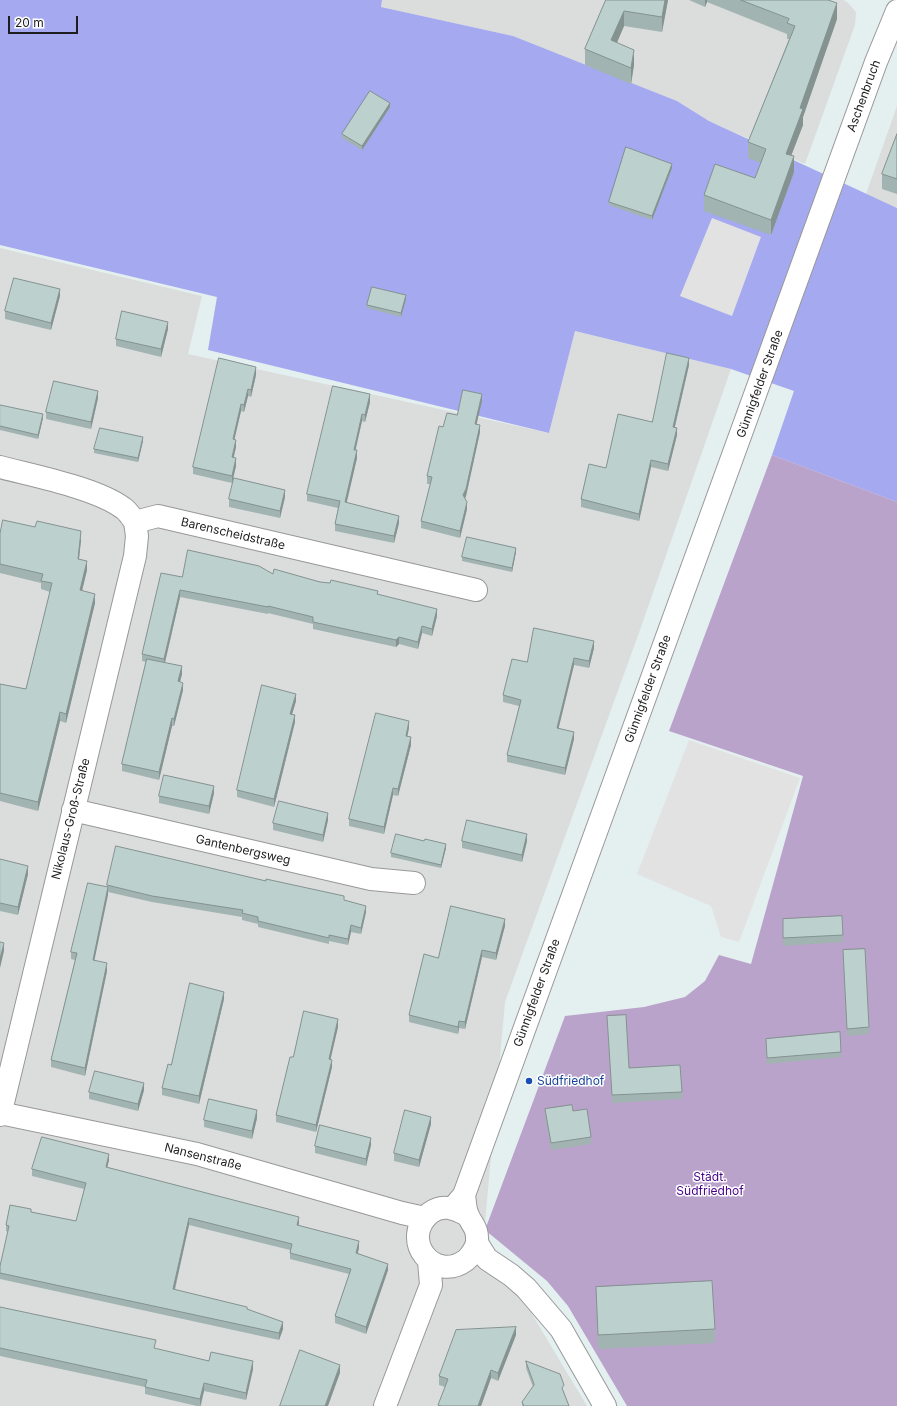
<!DOCTYPE html>
<html>
<head>
<meta charset="utf-8">
<style>
	body { margin:0 }
	#map { position:relative; width:897px; height:1406px; overflow:hidden; background:#e4eff0; font-family:Inter,sans-serif }
	canvas { display:block }
	.scale { position:absolute; left:8px; top:16px; width:70px; height:18px; box-sizing:border-box; border:2px solid #1e1e1e; border-top:0; padding-left:5px; font-size:12px; line-height:14px; white-space:nowrap; color:#1e1e1e; -webkit-text-stroke:3px #fff; paint-order:stroke }
</style>
</head>
<body>
<div id="map">
<canvas width="897" height="1406"></canvas>
<div class="scale">20 m</div>
</div>
<script>
const g = document.querySelector('canvas').getContext('2d');
g.lineJoin = 'round';
function fill(path, color) {
  g.fillStyle = color;
  g.fill(path, 'evenodd');
}
function trace(path, color, width, dash) {
  g.strokeStyle = color;
  g.lineWidth = width;
  g.lineCap = dash ? 'butt' : 'round';
  g.setLineDash(dash || []);
  g.stroke(path);
}
function label(font, color, halo, rows, align = 'center') {
  g.font = font + ' Inter,sans-serif';
  g.lineWidth = 3;
  g.setLineDash([]);
  g.textBaseline = 'middle';
  g.strokeStyle = halo;
  g.fillStyle = color;
  for (const [text, x, y, turn = 0] of rows) {
    g.save();
    g.translate(x, y);
    g.rotate((+turn || 0) * Math.PI / 180);
    g.textAlign = isNaN(turn) ? turn : align;
    if (halo) g.strokeText(text, 0, 0);
    g.fillText(text, 0, 0);
    g.restore();
  }
}
const residential = new Path2D(`
	M382,0H843L847,2L856,12L855,25L805,164L709,121L677,101L513,36L381,7Z
	M897,106V208L866,194Z
	M0,248L202,296L188,354L549,433L575,331L731,369L640,630L505,1002L484,1234L587,1406H0Z`);
const grass = new Path2D(`
	M0,0H382L381,7L513,36L677,101L709,121L897,208V502L772,455L794,391L731,369L575,331L549,433L208,350L217,297L0,245Z`);
const cemetery = new Path2D(`
	M772,455L897,502V1406H627L568,1306L547,1281L485,1230L565,1016L644,1007L685,997L705,981L719,955L751,964L803,776L669,731Z`);
const parking = new Path2D(`
	M712,218L761,237L732,316L680,296Z
	M689,740L800,778L739,942L721,937L711,906L637,874Z`);
const minor = new Path2D(`
	M0,467C34,476 96,488 123,508C128,511 132,518 135,522
	M135,522L158,516L476,590
	M73,810L371,879L414,883
	M0,1113L197,1154L402,1213L425,1218
	M0,1115L135,556L137,536L135,522
	M464,1195C465,1201 465,1208 467,1213C471,1225 478,1226 477,1242C476,1248 471,1256 466,1260C434,1284 399,1239 430,1213C443,1203 455,1209 467,1215
	M453,1208L464,1195L876,62L897,11
	M477,1243L487,1259L511,1275L526,1288L561,1329L605,1406
	M385,1406L431,1285L429,1261`);
const wall = new Path2D(`
	M606,0H668L662,32L624,26L617,43L634,65L631,84L585,65V49Z
	M689,0H828L837,19L803,117V125L791,156L794,172L771,235L704,211V195L755,178L761,163L748,158V142L789,39H787V34L707,2L705,7Z
	M390,107L362,150L342,138V134Z
	M897,134V194L882,189V174Z
	M672,168L652,220L609,205V202Z
	M60,296L51,330L5,319V311Z
	M406,299L401,317L367,308V305Z
	M168,329L161,357L116,346V339Z
	M689,365L675,427L677,435L668,471L651,467L639,521L581,507V499L606,468L652,422Z
	M256,375L251,397L248,396L244,412L241,411L234,439L236,447L233,458L236,466L232,483L193,474V467Z
	M98,398L91,429L46,419V412Z
	M482,401L476,424L480,432L466,496L465,498L467,509L460,538L421,528V521L430,484H427V476L443,427L457,415Z
	M370,402L365,422L362,421L355,450L357,458L346,503L399,523L394,543L335,531V524L338,508L307,501V494Z
	M0,405L43,418L38,439L0,430Z
	M143,441L138,462L94,453V449Z
	M285,497L280,518L229,507V499Z
	M0,534L81,540L79,559L87,570L82,591L95,603L66,723L60,721L38,811L0,801V684L26,689L50,592L41,589V583L0,573Z
	M516,552L512,572L462,561V557Z
	M273,574L320,582L378,594L437,616L432,636L422,633L418,649L399,644L396,647L313,629V624L268,613V614L180,597L165,663L182,674L180,682L183,690L174,726H172L159,780L122,771V764L146,662L142,661V654L182,577Z
	M594,648L589,668L574,665L558,728L574,739L565,775L507,762V755L519,706L503,702V695L527,662Z
	M296,701L292,714L295,722L274,807L237,797V790Z
	M409,728L407,736L411,745L398,796L393,795L384,834L349,826V819Z
	M214,793L209,814L159,803V796Z
	M328,820L323,842L273,830V823Z
	M462,841H527L522,862L462,848Z
	M446,848L441,868L391,857V853Z
	M0,859L28,874L18,915L0,911Z
	M107,885L344,900L366,912L361,934L351,932L348,945L329,941V944L258,927V924L242,920V917L152,902L108,892L94,960L107,971L85,1076L51,1067V1060L75,960L71,959V952L107,887Z
	M783,919L843,935V942L783,946Z
	M505,926L496,960L482,957L465,1029L459,1028L458,1034L409,1022V1015L438,958Z
	M843,950L869,1027V1034L847,1036Z
	M224,999L199,1104L162,1095V1088Z
	M607,1016L629,1068L682,1092V1099L612,1103Z
	M338,1027L330,1059L332,1067L316,1132L276,1122V1115L293,1057Z
	M766,1044L841,1052V1057L767,1064Z
	M144,1090L138,1111L89,1099V1092Z
	M545,1109L573,1111L591,1137V1144L551,1150L545,1117Z
	M257,1118L252,1139L204,1127V1120Z
	M431,1124L419,1167L394,1161V1153Z
	M371,1145L366,1166L315,1153V1146Z
	M109,1160L107,1167L299,1223L298,1226L359,1248L358,1253L388,1270L366,1334L335,1323V1316L349,1274L290,1259V1250L189,1225L175,1290L247,1309L283,1329L279,1340L0,1279V1266L8,1232L6,1231V1225L31,1212L76,1221L84,1189L32,1176V1169Z
	M596,1287L715,1329V1343L598,1349L596,1300Z
	M0,1307L155,1349L209,1361L253,1369L246,1400L204,1391L201,1406H197L145,1394V1387L0,1356Z
	M516,1335L498,1381L491,1378L481,1406H438L445,1387L439,1385V1376Z
	M526,1361L564,1392L569,1406H522V1402L533,1387L526,1368Z`);
const shadedWall = new Path2D(`
	M665,0H668L662,32V17Z
	M705,0H707V2L705,7Z
	M837,3V19L803,117V125L786,169V154L800,108Z
	M624,11V26L611,56V40Z
	M634,50V65L631,84V68Z
	M390,103V107L362,150V146Z
	M794,156V172L771,235V220Z
	M672,164V168L652,220V216Z
	M60,289V296L51,330V323Z
	M406,295V299L401,317V313Z
	M168,322V329L161,357V349Z
	M689,358V365L673,434V427Z
	M256,367V375L251,397V390Z
	M248,389V396L244,412V405Z
	M98,391V398L91,429V422Z
	M370,394V402L365,422V415Z
	M482,394V401L475,431V424Z
	M241,404V411L233,446V439Z
	M43,414V418L38,439V435Z
	M362,414V421L354,457V450Z
	M480,425V432L466,496L463,502V495Z
	M677,428V435L668,471V464Z
	M143,437V441L138,462V458Z
	M236,440V447L232,465V457Z
	M357,450V458L345,510V502Z
	M236,458V466L232,483V476Z
	M651,460V467L639,521V514Z
	M285,490V497L280,518V511Z
	M467,502V509L460,538V531Z
	M399,516V523L394,543V536Z
	M81,531V540L78,568V559Z
	M516,548V552L512,572V568Z
	M87,561V570L80,599V590Z
	M180,590V597L164,666V659Z
	M95,594V603L66,723V714Z
	M437,609V616L432,636V629Z
	M422,626V633L418,649V642Z
	M399,637V644L396,647V640Z
	M594,641V648L589,668V661Z
	M574,658V665L557,735V728Z
	M182,666V674L178,689V681Z
	M183,683V690L174,726V719Z
	M296,694V701L290,721V714Z
	M60,712V721L38,811V802Z
	M295,715V722L274,807V799Z
	M172,718V726L159,780V772Z
	M409,721V728L406,743V736Z
	M574,732V739L565,775V768Z
	M411,737V745L398,796V789Z
	M214,786V793L209,814V806Z
	M393,788V795L384,834V827Z
	M328,813V820L323,842V835Z
	M527,834V841L522,862V855Z
	M446,844V848L441,868V865Z
	M28,866V874L18,915V907Z
	M108,887V895L93,967V960Z
	M366,906V912L361,934V928Z
	M505,919V926L496,960V953Z
	M351,925V932L348,945V939Z
	M4,943V951L0,968V959Z
	M482,950V957L465,1029V1022Z
	M107,963V971L85,1076V1068Z
	M224,992V999L199,1104V1096Z
	M338,1019V1027L329,1066V1059Z
	M459,1021V1028L458,1034V1027Z
	M332,1060V1067L316,1132V1125Z
	M144,1083V1090L138,1111V1104Z
	M257,1110V1118L252,1139V1131Z
	M431,1117V1124L419,1167V1160Z
	M371,1138V1145L366,1166V1159Z
	M109,1154V1160L106,1173V1167Z
	M299,1217V1223L297,1232V1225Z
	M189,1218V1225L173,1296V1289Z
	M359,1241V1248L356,1259V1253Z
	M388,1264V1270L366,1334V1327Z
	M283,1322V1329L279,1340V1333Z
	M516,1327V1335L498,1381V1373Z
	M253,1361V1369L246,1400V1393Z
	M340,1365V1373L328,1406H325Z
	M491,1370V1378L481,1406H478Z
	M204,1383V1391L200,1406V1399Z`);
const building = new Path2D(`
	M606,0H665L662,17L624,11L611,40L634,50L631,68L585,49Z
	M741,0H828L837,3L800,108L803,109L786,154L794,156L771,220L704,195L715,164L755,178L766,149L748,142L795,26L787,23L789,19Z
	M370,91L390,103L362,146L342,134Z
	M897,134V179L882,174Z
	M626,147L672,164L652,216L609,202Z
	M14,278L60,289L51,323L5,311Z
	M372,287L406,295L401,313L367,305Z
	M122,311L168,322L161,349L116,339Z
	M667,353L689,358L673,427L677,428L668,464L651,460L639,514L581,499L589,464L606,468L618,414L652,422Z
	M219,358L256,367L251,390L248,389L244,405L241,404L233,439L236,440L232,457L236,458L232,476L193,467Z
	M54,381L98,391L91,422L46,412Z
	M333,386L370,394L365,415L362,414L354,450H357L345,502L399,516L394,536L335,524L340,501L307,494Z
	M463,390L482,394L475,424L480,425L466,489L463,495L467,502L460,531L421,521L432,477L427,476L439,426L443,427L447,413L457,415Z
	M0,405L43,414L38,435L0,426Z
	M100,428L143,437L138,458L94,449Z
	M234,478L285,490L280,511L229,499Z
	M3,520L35,527L37,521L81,531L78,559L87,561L80,590L95,594L66,714L60,712L38,802L0,793V684L26,689L52,583L41,581L43,574L0,564V534Z
	M467,537L516,548L512,568L462,557Z
	M188,550L259,566L273,574L274,569L320,582L330,583L331,580L378,591L377,594L437,609L432,629L422,626L418,642L399,637L396,640L313,622V617L268,606V607L180,590L164,659L142,654L161,573L182,577Z
	M534,628L594,641L589,661L574,658L557,728L574,732L565,768L507,755L521,700L503,695L512,659L527,662Z
	M147,659L182,666L178,681L183,683L174,719L172,718L159,772L122,764Z
	M262,685L296,694L290,714L295,715L274,799L237,790Z
	M376,713L409,721L406,736L411,737L398,789L393,788L384,827L349,819Z
	M164,775L214,786L209,806L159,796Z
	M279,801L328,813L323,835L273,823Z
	M467,820L527,834L522,855L462,841Z
	M396,834L424,841L425,839L446,844L441,865L391,853Z
	M116,846L266,881V879L344,896V900L366,906L361,928L351,925L348,939L329,935V938L258,921V917L242,913L243,910L152,896L107,885Z
	M0,859L28,866L18,907L0,903Z
	M88,883L108,887L93,960L107,963L85,1068L51,1060L77,953L71,952Z
	M451,906L505,919L496,953L482,950L465,1022L459,1021L458,1027L409,1015L424,954L438,958Z
	M842,916L843,935L783,938V919Z
	M0,942L4,943L0,959Z
	M865,949L869,1027L847,1029L843,950Z
	M190,983L224,992L199,1096L162,1088L168,1064L171,1065Z
	M304,1011L338,1019L329,1059L332,1060L316,1125L276,1115L290,1057H293Z
	M626,1015L629,1068L680,1065L682,1092L612,1095L607,1016Z
	M840,1032L841,1052L767,1058L766,1039Z
	M95,1071L144,1083L138,1104L89,1092Z
	M209,1099L257,1110L252,1131L204,1120Z
	M572,1105L573,1111L587,1109L591,1137L551,1143L545,1109Z
	M405,1110L431,1117L419,1160L394,1153Z
	M320,1125L371,1138L366,1159L315,1146Z
	M42,1137L109,1154L106,1167L299,1217L297,1225L359,1241L356,1253L388,1264L366,1327L335,1316L351,1269L290,1253L292,1244L189,1218L173,1289L247,1307V1309L283,1322L279,1333L0,1273V1266L9,1226L6,1225L10,1205L31,1209V1212L76,1221L86,1183L32,1169Z
	M712,1281L715,1329L598,1335L596,1287Z
	M0,1307L156,1340L154,1348L209,1361L211,1352L253,1361L246,1393L204,1383L200,1399L145,1387L147,1380L0,1348Z
	M516,1327L498,1373L491,1370L478,1406H441L438,1405L448,1379L439,1376L456,1330Z
	M300,1350L340,1365L325,1406H280Z
	M526,1361L560,1374L564,1385L562,1388L569,1406H524L522,1402L534,1385Z`);
const markers = [
	[529,1081,4,"#1a4fb4"]
];
const streetNames = [
	["Aschenbruch",864,96,-70],
	["Günnigfelder Straße",760,384,-70],
	["Barenscheidstraße",233,534,13],
	["Günnigfelder Straße",648,689,-70],
	["Nikolaus-Groß-Straße",71,819,-76],
	["Gantenbergsweg",243,850,13],
	["Günnigfelder Straße",537,993,-70],
	["Nansenstraße",203,1157,14]
];
const transitNames = [
	["Südfriedhof",537,1081]
];
const parkNames = [
	["Städt.",710,1177],
	["Südfriedhof",710,1191]
];
fill(residential, '#dbdddc');
fill(grass, '#a5a9ef');
fill(cemetery, '#baa3cb');
fill(parking, '#e2e2e2');
trace(minor, '#989898', 24);
trace(minor, '#fff', 22);
fill(wall, '#a2b4b1');
fill(shadedWall, '#849290');
fill(building, '#bcd1ce');
trace(building, '#849290', 1);
for (const [x, y, r, color] of markers) {
  const dot = new Path2D();
  dot.arc(x, y, r, 0, 2 * Math.PI);
  g.fillStyle = color;
  g.fill(dot);
  trace(dot, '#fff', 1.5);
}
label('12px', '#1e1e1e', '#fff', streetNames);
label('12px', '#164399', '#fff', transitNames, 'left');
label('12px', '#460187', '#fff', parkNames);
</script>
</body>
</html>
